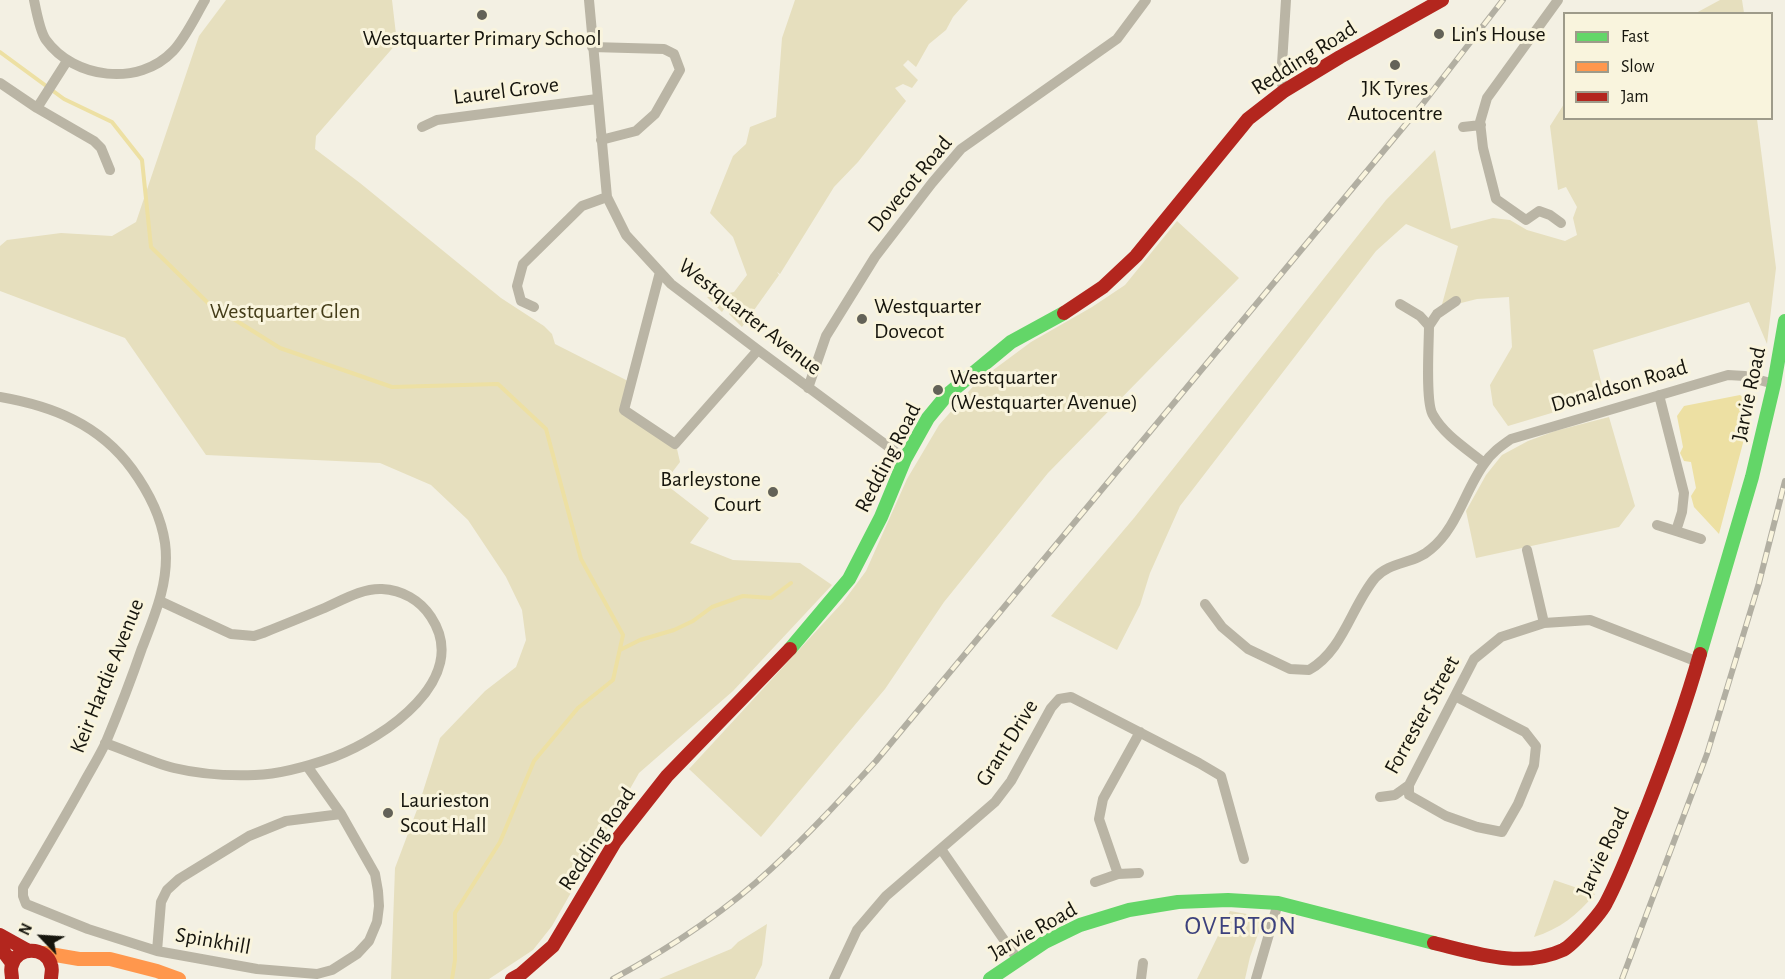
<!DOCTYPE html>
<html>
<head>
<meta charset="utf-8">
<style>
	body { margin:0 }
	#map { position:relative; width:1785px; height:979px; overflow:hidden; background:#f3f0e3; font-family:"Alegreya Sans",sans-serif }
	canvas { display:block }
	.legend { position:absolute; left:1563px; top:12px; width:210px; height:108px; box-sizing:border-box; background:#f9f4dd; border:2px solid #9e9b8a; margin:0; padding:8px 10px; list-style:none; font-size:18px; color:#16150d }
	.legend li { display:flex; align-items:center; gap:12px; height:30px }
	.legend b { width:30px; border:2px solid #9e9b8a }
	.north { position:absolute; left:12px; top:907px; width:60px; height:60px; -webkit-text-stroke:4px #f9f4dd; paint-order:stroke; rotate:295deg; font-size:16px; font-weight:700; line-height:24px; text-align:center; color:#16150d }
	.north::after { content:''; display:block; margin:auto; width:21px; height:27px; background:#16150d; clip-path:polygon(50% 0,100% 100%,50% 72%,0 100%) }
</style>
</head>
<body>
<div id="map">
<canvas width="1785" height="979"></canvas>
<ul class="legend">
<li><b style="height:8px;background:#63d668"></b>Fast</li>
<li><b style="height:8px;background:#ff974d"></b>Slow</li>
<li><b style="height:8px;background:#b3261e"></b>Jam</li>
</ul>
<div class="north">N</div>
</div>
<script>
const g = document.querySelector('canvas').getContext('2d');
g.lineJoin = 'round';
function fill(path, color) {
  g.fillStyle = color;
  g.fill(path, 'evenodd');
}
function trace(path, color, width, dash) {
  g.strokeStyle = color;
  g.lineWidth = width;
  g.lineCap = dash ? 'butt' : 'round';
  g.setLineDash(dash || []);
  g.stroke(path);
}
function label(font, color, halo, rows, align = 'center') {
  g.font = font + ' "Alegreya Sans",sans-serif';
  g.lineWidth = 6;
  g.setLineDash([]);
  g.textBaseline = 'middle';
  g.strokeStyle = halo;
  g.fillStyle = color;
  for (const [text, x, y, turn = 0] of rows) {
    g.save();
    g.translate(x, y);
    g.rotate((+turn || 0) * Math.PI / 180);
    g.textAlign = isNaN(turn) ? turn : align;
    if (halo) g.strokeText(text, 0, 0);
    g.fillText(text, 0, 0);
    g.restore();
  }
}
const green = new Path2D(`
	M226,0H392L397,43L316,136L315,149L360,183L501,298L544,326L552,334L555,344L628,381L621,411L677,449L680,462L664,483L709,518L690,543L733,560L800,563L832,585L733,691L639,773L552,926L533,950L489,979H391L395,868L418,807L440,738L485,691L516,667L526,640L522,610L506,577L468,520L431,485L380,463L206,455L125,338L0,291V246L7,240L61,233L112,236L136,222L199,36Z
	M795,0H968L953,17L946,30L929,44L916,67L908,60L903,65L918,80L912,88L903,84L895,88L906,101L858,162L834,187L780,274L777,272L779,275L742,327L729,314L737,305L730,297L722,306L724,309L722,312L707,297L734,292L747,275L733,237L710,213L733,156L746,144L750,127L776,117L782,38Z
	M1720,0H1742L1744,13H1696Z
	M1564,104V118L1757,119L1776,268L1767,344L1749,302L1593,350L1605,397L1508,426L1493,405L1490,385L1512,347L1509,297L1477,299L1441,308L1458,246L1406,224L1376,251L1180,506L1150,573L1140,605L1117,650L1051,616L1134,518L1386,200L1435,150L1451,229L1493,218L1510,220L1527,230L1565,241L1577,235L1573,218L1577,207L1566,187L1558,190L1550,126Z
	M1177,221L1239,278L1048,473L944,602L885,689L761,837L689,769L843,602L866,571L907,479L939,425L977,382L1031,342L1092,307L1125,285Z
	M1609,417L1635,506L1619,527L1476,558L1466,511L1486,475L1502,455L1528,441L1555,431Z
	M1554,880L1595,894C1577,915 1560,929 1534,937Z
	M1230,911L1264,917L1250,957L1245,979H1197Z
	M767,924L762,965L755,979H659L731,949L738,942Z`);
const water = new Path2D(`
	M1740,395L1753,405L1719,534L1694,507L1691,496L1696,488L1691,462L1684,461L1680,453L1683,447L1677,416L1684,406Z`);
const stream = new Path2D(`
	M0,52L64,99L112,122L142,160L151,247L208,303L280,348L392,387L498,384L546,429L581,559L623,635L613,680L578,708L534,761L500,842L455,913V960L452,979
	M620,650L640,640L674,630L693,621L712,607L743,596L771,598L791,583`);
const street = new Path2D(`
	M34,0C36,10 40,32 46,40C74,79 139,87 173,51C186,37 195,17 205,0
	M589,0L607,197L626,235L671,284L758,350L905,459
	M1558,0L1487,98L1480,122L1483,148L1496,199L1526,220L1539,211L1550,215L1561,223
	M592,47L664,49L674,54L680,70L655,114L636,131L601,140
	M0,83L37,108L94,141L101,148L110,170
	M1284,91L1281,80L1286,0
	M37,108L67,61
	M422,127L437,120L597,99
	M1463,127L1481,125
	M660,272L624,410L675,444L758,350
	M1400,304L1420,316L1429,326L1437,314L1456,301
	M534,307L521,301L517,286L523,264L582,206L607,197
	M1429,326C1429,343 1425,403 1433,415C1444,435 1467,449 1484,463
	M808,388L826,336L875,257L932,183L961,149L1117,39L1146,0
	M0,397C52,406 99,424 132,469C148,491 161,516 165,543C170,580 155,615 142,648C131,680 119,711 106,742C99,757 90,771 82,786C63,820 43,854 23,888V896L26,904L88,929L157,951L257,969L317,974L332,970L357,954L369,941L377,922L379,906L378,891L375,874L341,814L307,766
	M1657,525L1676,531L1682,512L1684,493L1659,395
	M1676,531L1701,539
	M1527,550L1544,623
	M1205,604L1222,627L1248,649L1290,669L1309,670C1343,651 1351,607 1375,578C1390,561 1415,564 1431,549C1457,528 1465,490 1484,464C1491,453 1501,446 1511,439L1728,375L1745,376L1774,384
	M105,743C128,751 151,762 174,768C199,774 228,776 255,775C282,774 309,766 334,757C384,738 472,679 431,617C420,600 402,590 382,589C361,588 341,601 322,609C303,617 283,625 263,633L254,636L231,634L160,601
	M1409,785V795L1446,816L1477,827L1502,832L1518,804L1534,765L1536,746L1525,732L1455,696
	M1380,797L1395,795L1409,785L1474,659L1501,637L1544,623L1590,620L1698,662
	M941,849L1018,960
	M1118,874L1099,819L1103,799L1140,732
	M1095,882L1118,874L1139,873
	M157,951L161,902L167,890L179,879L249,836L286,821L341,814
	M834,979L857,930L886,896L980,815L995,802L1011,781L1051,708L1059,699L1071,697L1199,763L1221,776L1244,859
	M1141,979L1143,963
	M1256,979L1278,903`);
const fast = new Path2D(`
	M790,649L849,579L881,517L905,459L928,418L947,395L1011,342L1064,313
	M1700,654L1752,477L1774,384L1785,321
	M990,979L1045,942L1080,925L1129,910L1178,902L1228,900L1278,903L1434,943`);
const slow = new Path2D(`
	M44,953L79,959H110L157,971L179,979`);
const jam = new Path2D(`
	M1064,313L1103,287L1136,256L1248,119L1284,91L1340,57L1442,0
	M0,935L27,950
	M1434,943C1475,953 1522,969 1563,950C1573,945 1601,913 1606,903C1622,873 1633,841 1646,810C1666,759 1685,707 1700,654
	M0,947L12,963
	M12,979C12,974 10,969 12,965C17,946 46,946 51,965C53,969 51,974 51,979
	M512,979L521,974L553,946L615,842L667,776L790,649`);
const rail = new Path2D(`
	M613,979C668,949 725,912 771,869C808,835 842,798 876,761L1421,106L1503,0
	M1622,979L1707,754L1759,583L1785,481`);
const markers = [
	[482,15,6,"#636258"],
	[1439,34,6,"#636258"],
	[1395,65,6,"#636258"],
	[862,319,6,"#636258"],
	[938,390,6,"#636258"],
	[773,492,6,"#636258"],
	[388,813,6,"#636258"]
];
const poiNames = [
	["Lin's House",1451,34],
	["Westquarter Primary School",482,38,"center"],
	["JK Tyres",1395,88,"center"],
	["Autocentre",1395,113,"center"],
	["Westquarter",874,306],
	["Dovecot",874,331],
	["Westquarter",950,377],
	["(Westquarter Avenue)",950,402],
	["Barleystone",761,479,"right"],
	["Court",761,504,"right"],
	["Laurieston",400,800],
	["Scout Hall",400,825]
];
const streetNames = [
	["Redding Road",1304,58,-32],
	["Laurel Grove",506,91,-7],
	["Dovecot Road",910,184,-50],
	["Westquarter Avenue",750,317,38],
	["Donaldson Road",1619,386,-16],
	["Jarvie Road",1749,394,-78],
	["Redding Road",888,458,-63],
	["Keir Hardie Avenue",107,676,-68],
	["Forrester Street",1422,715,-61],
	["Grant Drive",1007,743,-58],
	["Redding Road",597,839,-56],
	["Jarvie Road",1603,852,-65],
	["Jarvie Road",1033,931,-29],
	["Spinkhill",213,941,10]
];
const parkNames = [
	["Westquarter Glen",285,311]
];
const quarterNames = [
	["OVERTON",1241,926]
];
fill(green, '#e6dfbe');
fill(water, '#ede0a3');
trace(stream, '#ede0a3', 4);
trace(street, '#bab5a5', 10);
trace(fast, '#63d668', 14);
trace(slow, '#ff974d', 14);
trace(jam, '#b3261e', 14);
trace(rail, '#b2afa2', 6);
trace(rail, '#f9f4dd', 4, [11]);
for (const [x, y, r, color] of markers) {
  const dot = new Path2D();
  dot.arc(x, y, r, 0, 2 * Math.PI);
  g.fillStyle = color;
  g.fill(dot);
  trace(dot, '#f9f4dd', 2);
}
label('22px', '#16150d', '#f9f4dd', poiNames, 'left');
label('22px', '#16150d', '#f9f4dd', streetNames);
label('22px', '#443c18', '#f9f4dd', parkNames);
g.letterSpacing = '1.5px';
label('26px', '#3c417d', '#f9f4dd', quarterNames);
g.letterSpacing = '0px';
</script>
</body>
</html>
